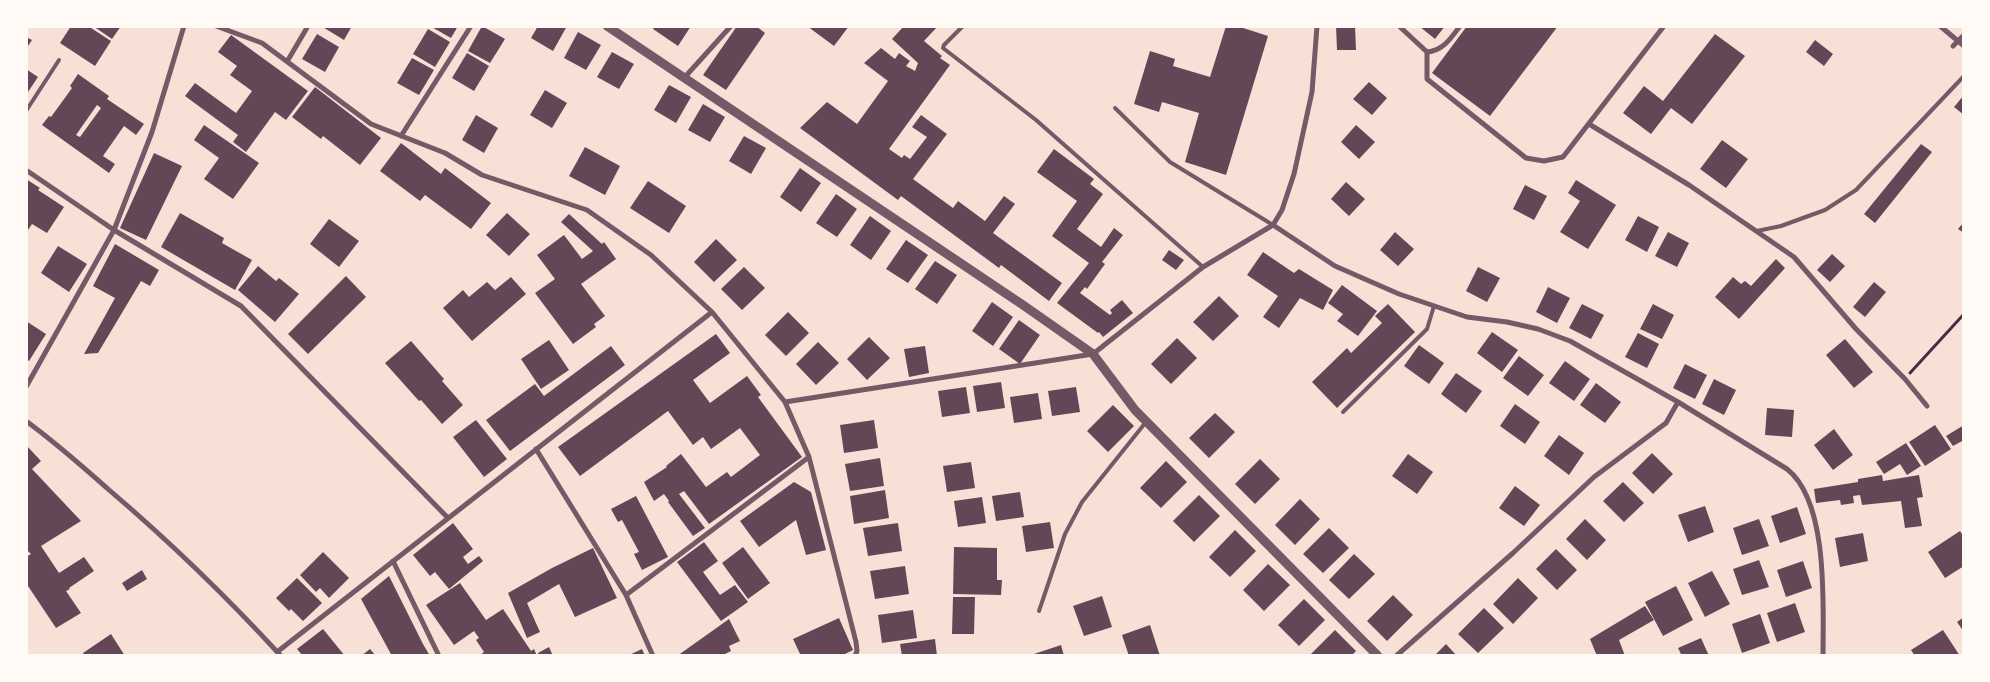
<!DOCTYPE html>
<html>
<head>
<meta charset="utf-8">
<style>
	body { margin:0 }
	#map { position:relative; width:1990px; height:682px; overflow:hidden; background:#f7e1d7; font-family:Quicksand,sans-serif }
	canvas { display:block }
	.frame { position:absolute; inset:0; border:28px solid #fffaf5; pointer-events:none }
</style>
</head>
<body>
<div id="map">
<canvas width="1990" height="682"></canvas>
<div class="frame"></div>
</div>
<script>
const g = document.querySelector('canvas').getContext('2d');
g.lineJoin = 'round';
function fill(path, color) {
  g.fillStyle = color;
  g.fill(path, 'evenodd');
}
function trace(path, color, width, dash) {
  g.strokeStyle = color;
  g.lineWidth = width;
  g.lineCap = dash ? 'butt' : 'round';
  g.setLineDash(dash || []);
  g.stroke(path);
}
const building = new Path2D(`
	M71,26H88L111,41L95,66L60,43Z
	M93,26H121L112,39Z
	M321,26H352L344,40Z
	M430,26H458L451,38Z
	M482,26L505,39L490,63L468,51Z
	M538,26H567L553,51L531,38Z
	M655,26H691L678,46L653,29Z
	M737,26H756L765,33L726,90L703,75Z
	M807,26H849L834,46Z
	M904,26H938L924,41L942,56L940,58L950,65L889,149L902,158L904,155L910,159L927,137L912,127L921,115L947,134L913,179L953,208L958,201L985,221L1004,196L1015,204L993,233L1062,283L1049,301L1001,265L999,268L901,196L898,200L800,128L827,102L857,124L888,81L864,63L881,48L895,59L899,53L910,61L906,66L915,71L918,63L892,39Z
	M1226,26H1237L1268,36L1226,175L1185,162L1199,113L1162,102L1159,112L1134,104L1150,51L1175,59L1173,66L1210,77Z
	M1336,26H1355L1356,50H1337Z
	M1419,26H1445L1435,39Z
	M1467,26H1558L1490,116L1432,73Z
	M428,29L450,42L435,67L413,54Z
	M578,32L601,45L586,70L564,58Z
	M317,34L339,47L325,72L302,59Z
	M1715,34L1745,56L1692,124L1671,108L1651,134L1623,113L1644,86L1663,101Z
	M231,35L308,91L286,120L275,112L246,152L233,142L238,135L185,96L195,83L236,113L252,91L230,75L237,66L218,52Z
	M26,37L32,40L26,49Z
	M1815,40L1833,54L1824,66L1806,52Z
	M612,52L634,64L619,89L597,77Z
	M467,53L489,66L474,91L452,78Z
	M412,58L434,70L419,95L397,83Z
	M26,69L38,77L26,95Z
	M78,74L109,96L107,99L144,124L136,135L124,126L103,156L115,164L109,173L42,125L49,116L51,117L72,88L70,86ZM97,105L101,108L80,137L76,135Z
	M1369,82L1387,98L1372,115L1353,99Z
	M669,85L691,97L676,123L654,110Z
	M315,87L381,138L360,165L323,136L321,139L292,117Z
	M545,90L567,103L552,128L530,115Z
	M1964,95V115L1954,107Z
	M703,104L725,117L710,142L688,130Z
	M476,115L498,128L484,153L462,140Z
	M204,125L259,163L233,199L204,179L219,158L194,140Z
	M1356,125L1375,142L1359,159L1341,142Z
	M744,136L766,148L751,174L729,161Z
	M1722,140L1748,159L1726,188L1700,169Z
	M401,143L441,174L445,168L491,203L471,229L425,195L420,201L380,171Z
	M1921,144L1932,152L1875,223L1864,214Z
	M585,147L620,166L605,195L569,176Z
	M1054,149L1094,179L1090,184L1103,194L1077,229L1101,247L1114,228L1123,235L1102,262L1105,264L1087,289L1085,287L1080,293L1110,315L1112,313L1110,310L1122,300L1133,313L1103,337L1099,332L1098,333L1057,303L1089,263L1052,236L1077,201L1037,172Z
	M154,153L182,166L146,240L120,228Z
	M800,168L821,183L801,212L780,197Z
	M26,179L40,188L38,190L64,207L47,233L32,224L26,233Z
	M1576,180L1616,205L1588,249L1560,232L1580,201L1568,193Z
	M648,181L686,206L669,233L630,208Z
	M1346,182L1365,199L1349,216L1331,199Z
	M1525,185L1547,196L1534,220L1513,209Z
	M836,194L857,209L837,237L816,223Z
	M180,213L224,238L222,243L252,260L235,290L161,247Z
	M507,213L530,234L509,256L486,235Z
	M569,214L602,244L604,242L616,259L581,284L605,316L594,324L596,327L573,344L535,293L555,279L537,255L564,235L582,259L593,251L561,222Z
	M870,216L891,231L871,260L850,245Z
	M1638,216L1659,227L1647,252L1625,240Z
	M329,219L359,241L339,267L310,244Z
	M1964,222V233L1958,229Z
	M1395,232L1414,249L1398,266L1380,250Z
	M1668,232L1689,243L1677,267L1655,256Z
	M716,239L737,260L714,282L694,262Z
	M906,240L928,255L908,283L886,269Z
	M115,244L159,270L150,286L141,281L98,353L84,354L115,298L93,286Z
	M58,246L87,264L69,292L41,273Z
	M1169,250L1184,260L1176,270L1162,260Z
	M1263,252L1294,273L1299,269L1333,290L1323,310L1300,298L1279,328L1263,317L1278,296L1247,275Z
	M1832,254L1845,266L1830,282L1817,270Z
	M1776,259L1785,268L1739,319L1715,297L1733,277L1741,284L1745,281L1751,286Z
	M935,261L957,275L937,304L915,289Z
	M258,266L276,281L279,278L299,294L275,322L238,290Z
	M744,267L765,288L742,310L721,289Z
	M1478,267L1500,278L1487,302L1466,291Z
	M346,276L366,297L308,354L288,334Z
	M511,277L526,294L472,341L443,308L463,290L469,297L487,282L495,290Z
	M1874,282L1886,292L1865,317L1853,307Z
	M1342,285L1377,311L1358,336L1337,321L1343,314L1328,303Z
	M1548,287L1570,298L1557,323L1536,312Z
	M1219,296L1239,316L1213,341L1193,322Z
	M992,302L1013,317L993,346L972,331Z
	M1388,304L1415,332L1337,408L1312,382L1347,348L1351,353L1382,323L1375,316Z
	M1582,304L1604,315L1591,339L1569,328Z
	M1653,304L1674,315L1662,339L1640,329Z
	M788,312L809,333L786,356L765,335Z
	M1019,320L1040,335L1020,364L999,349Z
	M26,321L46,334L29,361L26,359Z
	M1492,332L1518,350L1502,372L1477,353Z
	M1638,333L1659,344L1647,368L1625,357Z
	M716,334L730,353L693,380L710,403L747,376L761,395L758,397L802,457L709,524L684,491L679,494L705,528L693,536L668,502L669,501L664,494L654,501L644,482L667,467L666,466L681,454L706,487L727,472L731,477L760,455L740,428L711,449L703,437L693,445L668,411L580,476L558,447Z
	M869,337L890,358L867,380L847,359Z
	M1177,338L1197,358L1171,384L1151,364Z
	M1845,339L1873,372L1854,388L1826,355Z
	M549,340L569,370L541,389L521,359Z
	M411,341L444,379L442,381L463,405L442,424L421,400L419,401L385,363Z
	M818,342L839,363L816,385L796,364Z
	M1419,345L1444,363L1429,384L1404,366Z
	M611,346L625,365L510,451L486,420L535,384L544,396Z
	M925,346L929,373L909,377L904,349Z
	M1519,356L1544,375L1528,396L1503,378Z
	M1565,361L1590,379L1574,401L1549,383Z
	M1685,364L1707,375L1695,399L1673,388Z
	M1456,373L1482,391L1466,413L1441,394Z
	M1714,379L1736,390L1724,415L1702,404Z
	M1001,382L1005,408L977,412L973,386Z
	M1596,383L1621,402L1605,423L1580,405Z
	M966,387L970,413L942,417L938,391Z
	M1076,387L1080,412L1052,416L1048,391Z
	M1038,393L1042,419L1014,423L1010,397Z
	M1515,404L1540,422L1525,444L1500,426Z
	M1113,405L1134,426L1108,452L1087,431Z
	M1767,408L1794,410L1792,437L1765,435Z
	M1215,413L1235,432L1209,458L1189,438Z
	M476,420L507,459L484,477L453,437Z
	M874,420L878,448L844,453L840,425Z
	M1935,425L1951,449L1925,466L1909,442Z
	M1964,425V440L1953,446L1946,436Z
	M1834,429L1853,455L1833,470L1814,445Z
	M1559,435L1584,453L1569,475L1544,456Z
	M1906,443L1921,466L1907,475L1900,464L1884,474L1876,462Z
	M26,445L41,461L32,469L81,521L41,546L59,573L84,557L94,571L69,588L70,589L66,591L81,613L56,628L26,583V557L31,554L26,549Z
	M1652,453L1673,474L1653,494L1632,473Z
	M1408,454L1433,472L1417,494L1392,476Z
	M880,458L884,486L850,491L845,464Z
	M1260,459L1280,479L1255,504L1235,484Z
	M1166,461L1187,482L1161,508L1140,488Z
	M971,462L975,488L947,492L943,466Z
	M1882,475L1883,481L1919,475L1923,497L1917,498L1922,526L1905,528L1901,501L1862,505L1860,495L1853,496L1854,503L1841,505L1840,500L1816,503L1814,489L1858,482V479Z
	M794,482L811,492L826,550L806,555L796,520L759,547L740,521Z
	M1623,482L1644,503L1624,522L1603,501Z
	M1515,486L1540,505L1524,526L1499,508Z
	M885,490L889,518L854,524L850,496Z
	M1020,492L1024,517L996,521L992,496Z
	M1199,495L1220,516L1194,542L1173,521Z
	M636,496L668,557L642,570L634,554L639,552L622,520L618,522L611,509Z
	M982,497L986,523L958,527L954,501Z
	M1300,499L1320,519L1295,545L1275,525Z
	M1705,506L1714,532L1688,542L1678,515Z
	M1797,507L1806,534L1780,543L1771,516Z
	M1585,519L1606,540L1587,560L1566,539Z
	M1759,519L1769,546L1742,555L1733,528Z
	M1050,522L1054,548L1026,552L1022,526Z
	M453,523L473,549L463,557L468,564L479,556L483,561L449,589L435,572L430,576L413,555Z
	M898,523L902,551L868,556L863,528Z
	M1329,528L1349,548L1323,573L1303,554Z
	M1235,530L1256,551L1230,577L1209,557Z
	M1960,531L1964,537V566L1945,578L1928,552Z
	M1863,533L1868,561L1840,567L1835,538Z
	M704,542L718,561L703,572L720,595L735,585L748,602L721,621L677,562Z
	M743,547L770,583L748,599L722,563Z
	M954,547L997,548V580H1002L1001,595L953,594Z
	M593,548L617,598L575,617L559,584L527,603L540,632L527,638L508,593L552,568Z
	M1556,549L1577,570L1557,590L1536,569Z
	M323,552L349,578L329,598L320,588L316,592L300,575Z
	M1354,554L1375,574L1349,599L1329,580Z
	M1759,560L1769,587L1742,595L1733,569Z
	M1803,561L1812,588L1786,597L1777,570Z
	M1268,564L1290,585L1264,611L1243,590Z
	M905,566L909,594L875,599L870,571Z
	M142,570L147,579L127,591L122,583Z
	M1712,571L1730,604L1705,617L1688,583Z
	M389,576L423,644L430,656H392L361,599Z
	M297,578L322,603L303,621L291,609L289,611L276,598Z
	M1518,578L1538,598L1513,624L1493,604Z
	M460,583L486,620L503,609L531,651L534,649L537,656H479L484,652L476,640L479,638L474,631L454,645L426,605Z
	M1676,586L1693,620L1663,636L1645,602Z
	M1393,595L1413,615L1387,641L1367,621Z
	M1102,596L1112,627L1084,636L1073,606Z
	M953,597H975L974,634H952Z
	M1304,599L1325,620L1299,646L1278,625Z
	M1795,603L1805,632L1777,642L1767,613Z
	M1645,606L1654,620L1619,640L1625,656H1597L1590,639Z
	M1484,608L1504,628L1478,653L1458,634Z
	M913,610L917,638L882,643L878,615Z
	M1760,614L1770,643L1742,653L1732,624Z
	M1964,617V632L1957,622Z
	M839,618L853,650L841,656H801L793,639Z
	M729,619L740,641L729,646L731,651L721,656H677Z
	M1150,625L1160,656H1129L1122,635Z
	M323,629L345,656H303L297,649Z
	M1335,630L1356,651L1351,656H1309Z
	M1943,630L1960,656H1915L1911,650Z
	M111,634L125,656H85L83,653Z
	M1701,638L1709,656H1682L1678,648Z
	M935,639L937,656H902L900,644Z
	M1446,644L1457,656H1434Z
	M1061,645L1064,656H1031V655Z
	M549,647L553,656H539L538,653Z
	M370,649L376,656H361Z
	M642,649L645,656H627Z`);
const path = new Path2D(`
	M1910,373L1964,314`);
const service = new Path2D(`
	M963,26L944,45L943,48L1036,120L1203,267
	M1115,108L1170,162L1273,225
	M26,111L59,60
	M1757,231L1781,226L1825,210L1856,190L1964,76
	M1343,412L1427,329L1434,306
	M1039,611L1065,534L1082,502L1146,422`);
const minor = new Path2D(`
	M216,26L262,43L371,124L445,153L482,175L587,210L651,255L712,312L785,402L1093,354L1203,267L1273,225L1282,210L1294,174L1312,92L1317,26
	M1399,26L1427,52C1443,51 1451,38 1460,26
	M1940,26L1964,46
	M1953,46L1964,35
	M1427,52V79L1526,158L1544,161L1563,157L1664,26
	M288,60L308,26
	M684,78L731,26
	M1589,124L1689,185L1794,257L1856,329L1905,379L1927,406
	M401,136L471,26
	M26,170L114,230L241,306L448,518
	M1273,225L1335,266L1399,294L1467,317L1507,322L1538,329L1570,341L1678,402L1787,469C1829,502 1823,606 1823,656
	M26,387L114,230L152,132L184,26
	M785,402L809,457L856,642L857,651L855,656
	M26,421C55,442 82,466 108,489C169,541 227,597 281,656
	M536,449L626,595L653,656
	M393,561L439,656
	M626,595L809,457
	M277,652L712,312
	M1396,656L1513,553L1594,477L1666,423L1678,402`);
const tertiary = new Path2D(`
	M607,26L1023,305L1093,354L1135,410L1378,656`);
fill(building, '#644757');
trace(path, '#4a2c40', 3);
trace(service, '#755966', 4);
trace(minor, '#755966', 5);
trace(tertiary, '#755966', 9);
</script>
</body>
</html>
